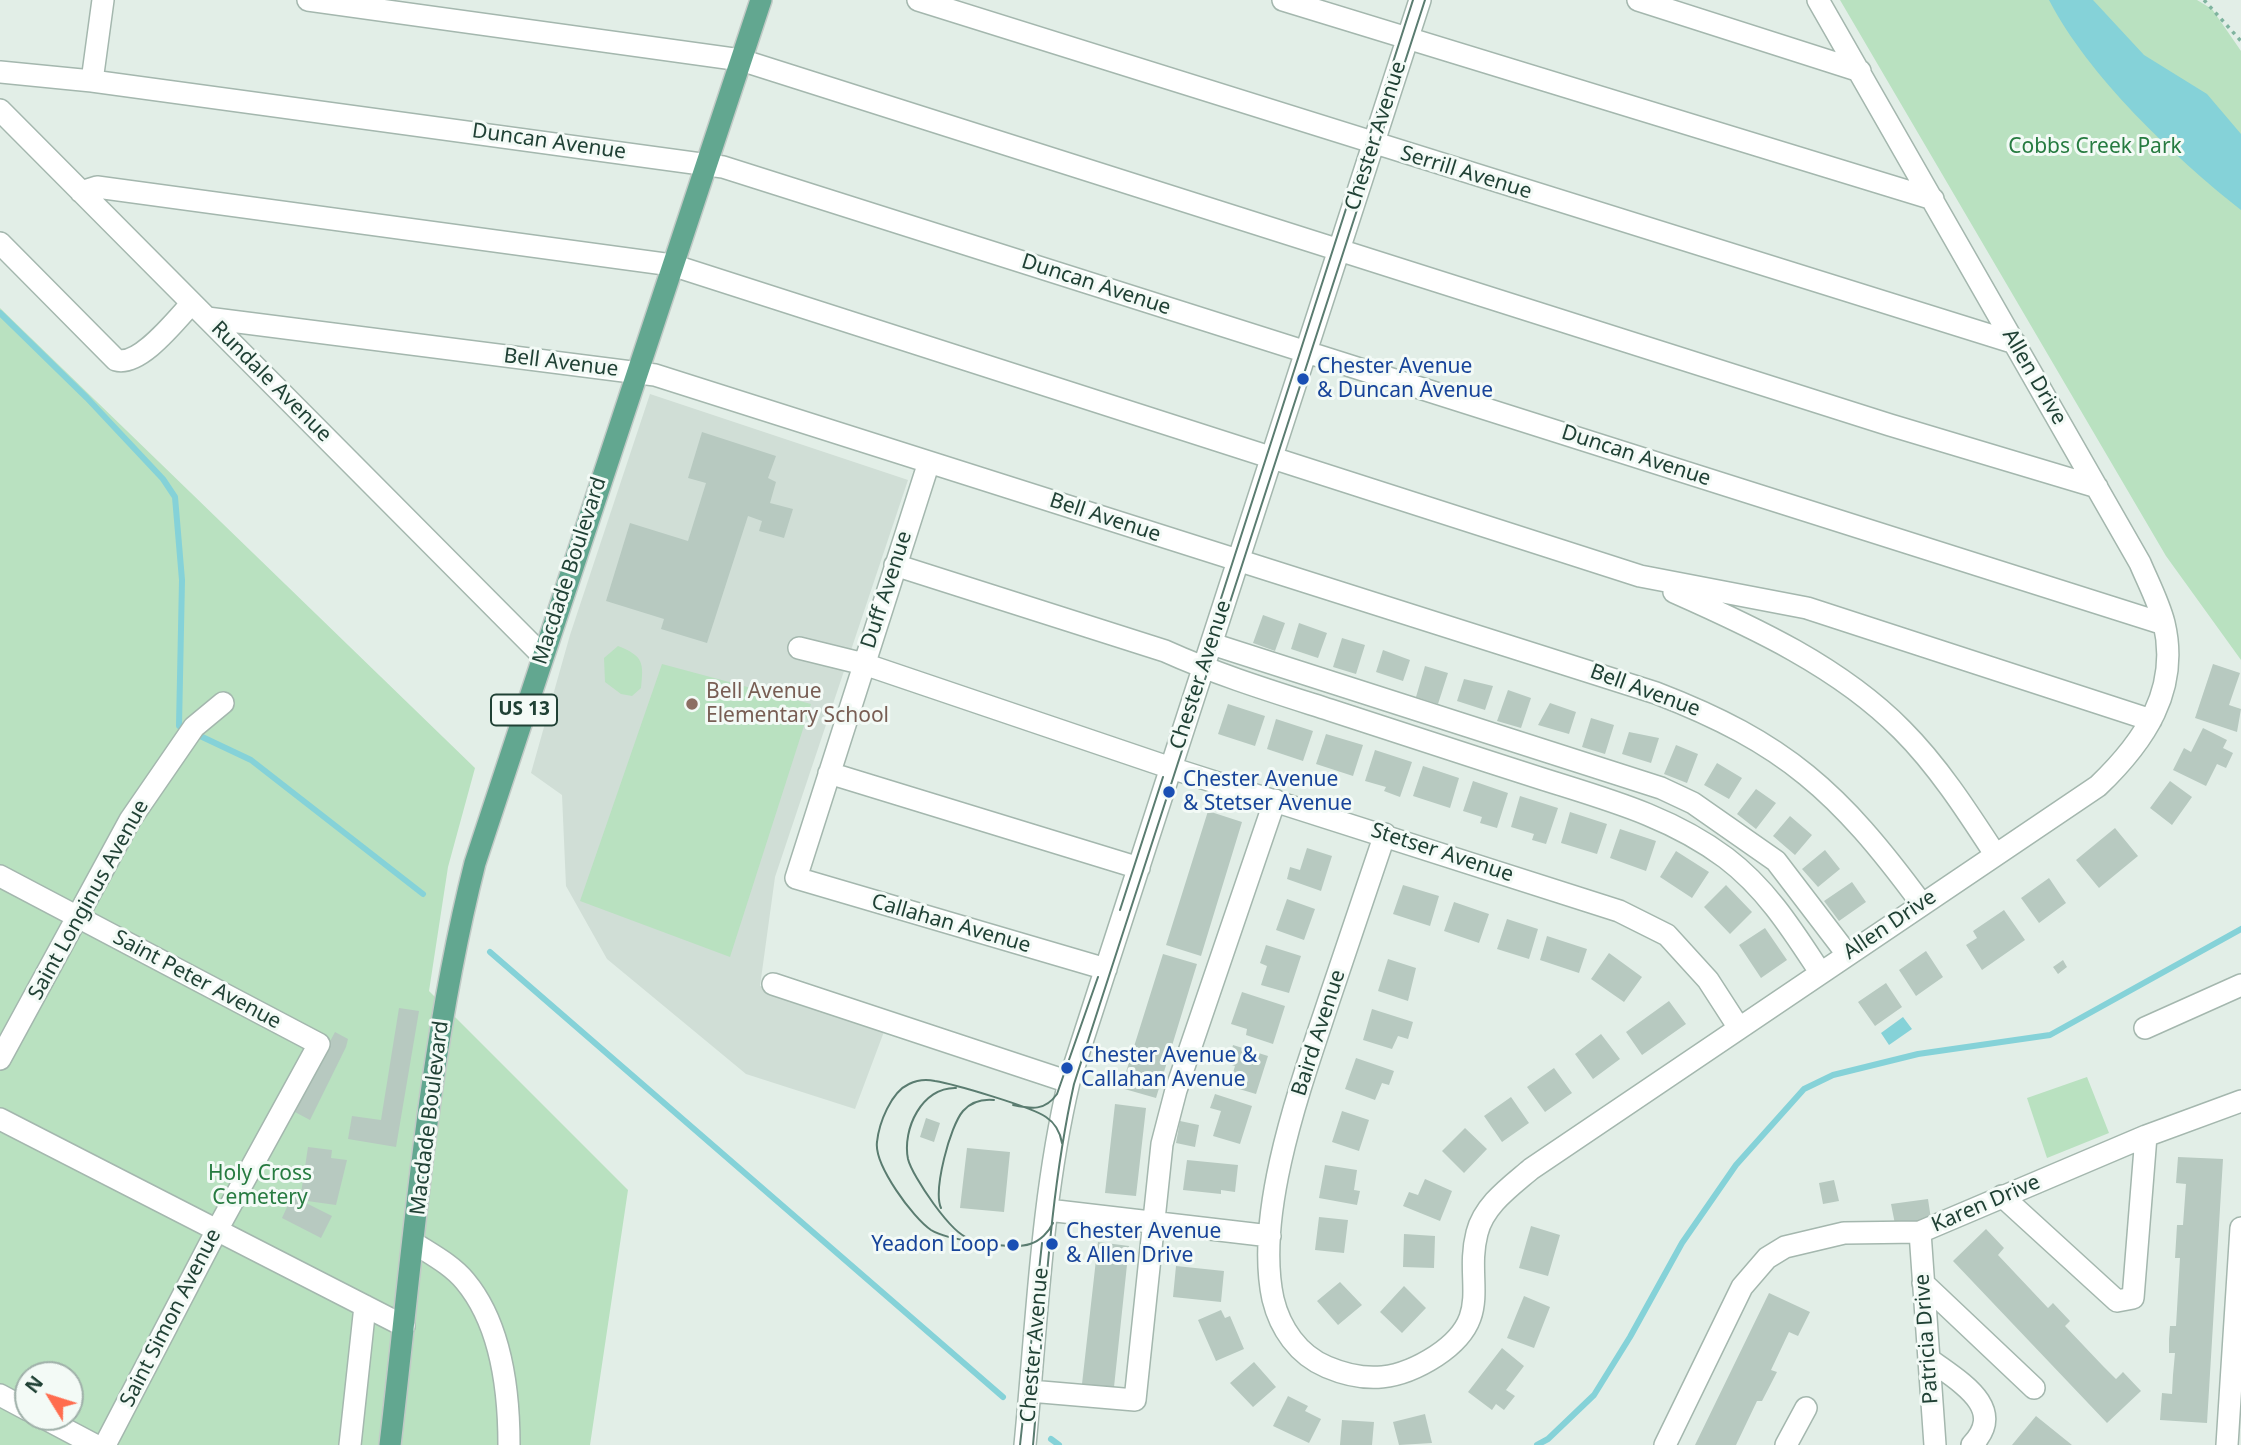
<!DOCTYPE html>
<html>
<head>
<meta charset="utf-8">
<style>
	body { margin:0 }
	#map { position:relative; width:2241px; height:1445px; overflow:hidden; background:#e2eee7; font-family:"Noto Sans",sans-serif }
	canvas { display:block }
	.north { position:absolute; left:14px; top:1361px; width:70px; height:70px; box-sizing:border-box; background:#f3faf6; border:2px solid #9fb0a9; border-radius:50%; rotate:308deg; font-size:19px; font-weight:700; line-height:28px; text-align:center; color:#204135 }
	.north::after { content:''; display:block; margin:auto; width:24px; height:32px; background:#ff6c4e; clip-path:polygon(50% 0,100% 100%,50% 72%,0 100%) }
</style>
</head>
<body>
<div id="map">
<canvas width="2241" height="1445"></canvas>
<div class="north">N</div>
</div>
<script>
const g = document.querySelector('canvas').getContext('2d');
g.lineJoin = 'round';
function fill(path, color) {
  g.fillStyle = color;
  g.fill(path, 'evenodd');
}
function trace(path, color, width, dash) {
  g.strokeStyle = color;
  g.lineWidth = width;
  g.lineCap = dash ? 'butt' : 'round';
  g.setLineDash(dash || []);
  g.stroke(path);
}
function label(font, color, halo, rows, align = 'center') {
  g.font = font + ' "Noto Sans",sans-serif';
  g.lineWidth = 6;
  g.setLineDash([]);
  g.textBaseline = 'middle';
  g.strokeStyle = halo;
  g.fillStyle = color;
  for (const [text, x, y, turn = 0] of rows) {
    g.save();
    g.translate(x, y);
    g.rotate((+turn || 0) * Math.PI / 180);
    g.textAlign = isNaN(turn) ? turn : align;
    if (halo) g.strokeText(text, 0, 0);
    g.fillText(text, 0, 0);
    g.restore();
  }
}
const built = new Path2D(`
	M650,394L908,480L775,877L760,986L885,1029L855,1109L746,1074L607,959L566,886L562,795L531,773L570,635Z`);
const green = new Path2D(`
	M1840,0H2197L2212,9L2241,51V660L2166,556Z
	M0,308L475,768L448,867L429,991L628,1190L590,1445H0ZM28,1375H70V1417H28Z
	M618,646C643,656 644,662 641,688L632,696L621,694L605,682L604,658Z
	M662,664L811,704L730,957L580,901Z
	M2087,1077L2109,1133L2047,1158L2027,1098Z`);
const water = new Path2D(`
	M2049,0H2093L2144,55L2207,94L2241,134V210C2173,156 2089,77 2049,0Z
	M1903,1017L1912,1029L1889,1045L1881,1033Z`);
const stream = new Path2D(`
	M0,313L87,398L163,479L175,497L182,580L179,726L251,760L423,894
	M490,952L1003,1397
	M1051,1439L1059,1445
	M1537,1445L1548,1439L1594,1395L1630,1337L1682,1243L1736,1165L1804,1089L1833,1075L1918,1054L2050,1035L2241,929`);
const building = new Path2D(`
	M702,432L776,456L768,478L776,482L770,503L793,509L784,538L759,531L762,521L748,516L707,643L661,629L664,619L606,601L630,523L688,541L706,483L688,478Z
	M1263,615L1285,623L1275,651L1253,643Z
	M1299,623L1327,633L1318,658L1291,649Z
	M1342,638L1365,645L1356,674L1333,667Z
	M1383,650L1410,660L1403,681L1376,672Z
	M2213,664L2240,673L2229,705L2241,709L2237,732L2195,718Z
	M1425,666L1448,673L1438,704L1416,697Z
	M1464,679L1493,686L1485,710L1457,701Z
	M1508,690L1531,698L1521,728L1497,721Z
	M1550,703L1576,712L1569,734L1538,725Z
	M1228,704L1265,716L1255,746L1218,734Z
	M1591,718L1614,725L1605,754L1582,747Z
	M1276,719L1313,731L1303,761L1267,749Z
	M2203,728L2227,740L2223,748L2233,753L2226,768L2217,764L2206,786L2173,770L2184,748L2191,752Z
	M1629,732L1659,738L1651,763L1622,754Z
	M1326,734L1363,745L1353,776L1316,764Z
	M1676,745L1698,754L1687,783L1664,774Z
	M1375,750L1412,762L1400,797L1384,791L1386,787L1365,781Z
	M1717,763L1742,778L1729,799L1704,785Z
	M1423,766L1459,778L1450,808L1413,796Z
	M1473,781L1508,793L1497,828L1480,823L1482,817L1463,811Z
	M2170,781L2192,797L2172,825L2150,808Z
	M1756,789L1776,803L1756,829L1737,814Z
	M1520,796L1558,808L1546,844L1532,840L1534,834L1511,827Z
	M1208,811L1242,822L1201,956L1166,945Z
	M1570,812L1607,824L1597,854L1561,843Z
	M1790,816L1812,835L1795,855L1773,836Z
	M2115,828L2138,856L2099,888L2076,860Z
	M1620,829L1656,841L1646,871L1610,858Z
	M1307,848L1332,856L1321,891L1287,879L1290,867L1300,870Z
	M1825,850L1840,869L1818,887L1802,869Z
	M1676,851L1709,872L1692,898L1660,877Z
	M2049,878L2066,903L2039,923L2021,898Z
	M1852,882L1866,902L1839,921L1824,901Z
	M1403,885L1439,896L1430,926L1393,914Z
	M1726,885L1752,912L1730,934L1704,907Z
	M1287,899L1315,909L1304,940L1276,930Z
	M1454,902L1489,914L1479,943L1444,931Z
	M2004,910L2025,940L1982,970L1966,945L1977,938L1973,931Z
	M1507,919L1538,929L1529,959L1497,949Z
	M1765,928L1787,960L1761,978L1739,945Z
	M1547,936L1587,949L1579,973L1540,960Z
	M1266,945L1301,956L1289,993L1261,985L1267,966L1260,963Z
	M1926,951L1943,977L1916,996L1899,970Z
	M1609,953L1642,977L1624,1002L1591,979Z
	M1163,954L1197,964L1156,1098L1121,1088Z
	M1388,959L1416,968L1408,1001L1378,991Z
	M2063,960L2067,967L2058,974L2053,967Z
	M1886,983L1902,1007L1875,1026L1858,1002Z
	M1242,992L1285,1006L1273,1044L1246,1035L1247,1029L1231,1024Z
	M1669,1001L1686,1024L1642,1055L1626,1032Z
	M399,1008L419,1011L396,1147L348,1139L352,1116L381,1120Z
	M1372,1009L1413,1022L1408,1039L1398,1036L1392,1049L1363,1040Z
	M335,1032L348,1039L346,1047L310,1120L293,1111Z
	M1601,1034L1620,1059L1593,1079L1575,1054Z
	M1233,1045L1268,1056L1256,1094L1229,1086L1235,1066L1228,1064Z
	M1356,1058L1394,1071L1389,1085L1382,1083L1375,1100L1345,1089Z
	M1554,1068L1572,1093L1545,1112L1527,1087Z
	M1215,1094L1252,1106L1240,1144L1213,1136L1221,1111L1210,1108Z
	M1511,1097L1529,1123L1502,1142L1484,1116Z
	M1115,1104L1146,1108L1136,1196L1105,1193Z
	M1342,1111L1369,1120L1359,1151L1332,1142Z
	M926,1118L940,1123L934,1142L920,1137Z
	M1180,1121L1199,1125L1195,1147L1176,1143Z
	M1465,1128L1487,1149L1464,1173L1442,1151Z
	M308,1147L332,1150L331,1158L347,1160L336,1205L300,1200Z
	M967,1148L1010,1152L1004,1212L960,1208Z
	M2178,1157L2223,1159L2207,1423L2160,1420L2162,1393L2172,1394L2173,1375L2175,1353H2169V1339L2170,1326H2176L2180,1258H2175L2176,1242L2177,1225H2183L2186,1184L2176,1183Z
	M1187,1160L1238,1165L1235,1192L1221,1190V1194L1183,1190Z
	M1325,1165L1357,1170L1354,1190L1360,1191L1357,1205L1319,1198Z
	M1425,1179L1452,1191L1440,1221L1403,1206L1409,1192L1418,1195Z
	M1834,1180L1839,1201L1823,1204L1819,1183Z
	M292,1196L332,1216L321,1238L282,1218Z
	M1928,1199L1931,1219L1895,1224L1891,1204Z
	M1319,1217L1348,1220L1344,1253L1315,1250Z
	M1531,1226L1560,1235L1548,1276L1519,1268Z
	M1986,1229L2004,1248L1998,1255L2048,1308L2053,1303L2070,1321L2065,1326L2102,1365L2116,1379L2123,1372L2141,1391L2107,1423L1953,1261Z
	M1404,1234L1435,1236L1434,1268L1403,1267Z
	M1098,1242L1129,1246L1114,1387L1082,1384Z
	M1176,1266L1224,1271L1221,1302L1173,1297Z
	M1340,1282L1362,1305L1338,1325L1317,1301Z
	M1404,1286L1426,1308L1402,1333L1380,1312Z
	M1769,1293L1810,1312L1798,1336L1789,1332L1771,1370L1777,1372L1762,1401H1757L1736,1445H1695Z
	M1524,1296L1550,1307L1534,1348L1507,1338Z
	M1221,1310L1225,1318L1230,1316L1244,1349L1216,1361L1198,1320Z
	M1502,1348L1524,1366L1506,1390L1515,1396L1504,1410L1496,1404L1492,1410L1468,1392Z
	M1254,1362L1276,1387L1253,1407L1230,1383Z
	M1288,1396L1308,1406L1305,1411L1321,1419L1309,1443L1273,1426Z
	M1425,1414L1432,1443L1399,1445L1393,1422Z
	M2036,1416L2072,1445H2012Z
	M1342,1420L1374,1422L1372,1445H1340Z`);
const path = new Path2D(`
	M2204,0L2241,41`);
const minor = new Path2D(`
	M308,0L741,60L1890,425L2097,487
	M918,0L2015,343
	M1283,0L1933,199
	M1638,0L1860,71
	M0,72L92,81L723,167L2164,624
	M92,81L103,0
	M0,110L542,655
	M81,192L97,187L672,265L1640,576L1807,608L2151,720
	M0,243L116,360C140,367 176,320 192,303
	M207,318L655,375L1656,693C1786,743 1839,792 1921,903
	M929,462L796,878L1106,969
	M895,565L1165,651C1218,675 1274,692 1330,710C1395,731 1461,753 1527,774C1597,797 1666,813 1726,858C1767,889 1793,931 1820,972
	M1674,592C1753,627 1840,667 1902,730C1938,766 1967,811 1995,854
	M1212,644L1661,788L1693,803L1776,861L1847,954
	M799,648L864,664L1171,768L1619,911L1667,935L1708,980L1739,1028
	M829,773L1139,868
	M1385,834C1366,889 1348,945 1329,1000C1302,1082 1254,1212 1273,1299C1280,1328 1298,1355 1327,1367C1367,1384 1399,1380 1436,1356C1495,1317 1464,1283 1477,1233C1484,1205 1510,1187 1531,1169L2098,786C2144,742 2180,690 2164,623C2159,603 2148,582 2140,563L1818,0
	M0,876L319,1044L217,1230L105,1445
	M773,984L1069,1082
	M2145,1028L2241,985
	M0,1059L130,820L194,727L223,703
	M0,1119L404,1326
	M2002,1196L2117,1301L2133,1298L2146,1136
	M1048,1210L1270,1236
	M1920,1232L1935,1445
	M414,1243C431,1254 452,1265 465,1281C501,1324 509,1392 509,1445
	M1923,1283L2034,1388
	M1929,1359C1958,1381 2008,1407 1972,1445
	M1030,1391L1135,1400L1162,1144L1176,1090L1275,800
	M0,1395L28,1410
	M42,1417L95,1445
	M350,1445L365,1306
	M1025,1445C1037,1324 1041,1200 1069,1082L1420,0
	M1665,1445L1742,1287L1767,1258L1785,1247L1844,1233L1920,1232L2146,1136L2241,1101
	M1786,1445L1806,1408
	M2227,1445L2241,1228`);
const major = new Path2D(`
	M390,1445C413,1251 427,1053 475,863L761,0`);
const tram = new Path2D(`
	M1216,614L1413,0
	M1120,910L1163,777
	M956,1088C922,1087 902,1129 908,1159C912,1176 952,1235 969,1238
	M1013,1105C1032,1109 1045,1111 1057,1094L1098,977
	M941,1208C933,1190 950,1126 963,1111C971,1102 983,1099 994,1100
	M1053,1223C1049,1232 1040,1241 1030,1244C1013,1250 947,1240 931,1230C913,1218 874,1165 877,1142C879,1123 891,1092 909,1084C917,1080 926,1079 935,1081C954,1084 1032,1107 1046,1117C1055,1123 1060,1131 1062,1143
	M1020,1445L1042,1243
	M1033,1445C1044,1325 1048,1201 1074,1084L1425,0`);
const markers = [
	[1303,379,7,"#1a4fb4"],
	[692,704,7,"#8d6e63"],
	[1169,792,7,"#1a4fb4"],
	[1067,1068,7,"#1a4fb4"],
	[1052,1244,7,"#1a4fb4"],
	[1013,1245,7,"#1a4fb4"]
];
const shields = [
	[524,710,66]
];
const shieldNames = [
	["US 13",524,710]
];
const streetNames = [
	["Chester Avenue",1376,136,-72],
	["Duncan Avenue",549,142,8],
	["Serrill Avenue",1466,173,17],
	["Duncan Avenue",1096,285,18],
	["Bell Avenue",561,363,7],
	["Allen Drive",2034,377,60],
	["Rundale Avenue",271,382,45],
	["Duncan Avenue",1636,456,18],
	["Bell Avenue",1105,518,18],
	["Macdade Boulevard",570,571,-72],
	["Duff Avenue",887,590,-72],
	["Chester Avenue",1201,675,-72],
	["Bell Avenue",1645,691,20],
	["Stetser Avenue",1442,853,18],
	["Saint Longinus Avenue",89,900,-61],
	["Callahan Avenue",951,924,16],
	["Allen Drive",1890,925,-34],
	["Saint Peter Avenue",197,980,28],
	["Baird Avenue",1319,1033,-72],
	["Macdade Boulevard",430,1118,-83],
	["Karen Drive",1986,1204,-23],
	["Saint Simon Avenue",171,1318,-63],
	["Patricia Drive",1927,1339,-94],
	["Chester Avenue",1035,1345,-85]
];
const parkNames = [
	["Cobbs Creek Park",2095,147],
	["Holy Cross",260,1174],
	["Cemetery",260,1198]
];
const transitNames = [
	["Chester Avenue",1317,367],
	["& Duncan Avenue",1317,391],
	["Chester Avenue",1183,780],
	["& Stetser Avenue",1183,804],
	["Chester Avenue &",1081,1056],
	["Callahan Avenue",1081,1080],
	["Chester Avenue",1066,1232],
	["& Allen Drive",1066,1256],
	["Yeadon Loop",999,1245,"right"]
];
const educationNames = [
	["Bell Avenue",706,692],
	["Elementary School",706,716]
];
fill(built, '#d0ded6');
fill(green, '#b9e1c0');
fill(water, '#85d2d8');
trace(stream, '#85d2d8', 6);
fill(building, '#b7c9c0');
trace(minor, '#a4b7ae', 24);
trace(major, '#c1cac6', 24);
trace(path, '#7fb49f', 3.5, [3.5, 5]);
trace(minor, '#fff', 21);
trace(major, '#62a790', 21);
trace(tram, '#5a7c70', 2);
for (const [x, y, r, color] of markers) {
  const dot = new Path2D();
  dot.arc(x, y, r, 0, 2 * Math.PI);
  g.fillStyle = color;
  g.fill(dot);
  trace(dot, '#f3faf6', 2.5);
}
for (const [x, y, w] of shields) {
  const box = new Path2D();
  box.roundRect(x - w / 2, y - 15.5, w, 31, 5);
  g.fillStyle = '#f3faf6';
  g.fill(box);
  trace(box, '#204135', 2);
}
label('bold 19px', '#204135', null, shieldNames);
label('21px', '#204135', '#f3faf6', streetNames);
label('21px', '#267b40', '#f3faf6', parkNames);
label('21px', '#164399', '#f3faf6', transitNames, 'left');
label('21px', '#785e54', '#f3faf6', educationNames, 'left');
</script>
</body>
</html>
